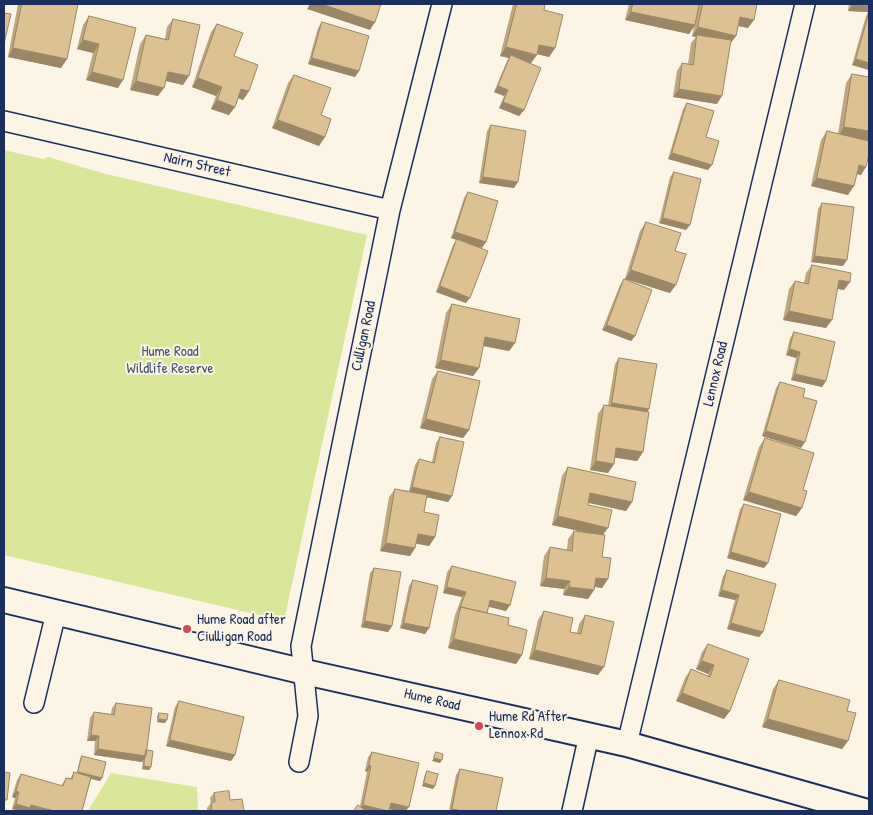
<!DOCTYPE html>
<html>
<head>
<meta charset="utf-8">
<style>
	body { margin:0 }
	#map { position:relative; width:873px; height:815px; overflow:hidden; background:#fcf5e5; font-family:"Patrick Hand",sans-serif }
	canvas { display:block }
	.frame { position:absolute; inset:0; border:5px solid #1b2f5e; pointer-events:none }
</style>
</head>
<body>
<div id="map">
<canvas width="873" height="815"></canvas>
<div class="frame"></div>
</div>
<script>
const g = document.querySelector('canvas').getContext('2d');
g.lineJoin = 'round';
function fill(path, color) {
  g.fillStyle = color;
  g.fill(path, 'evenodd');
}
function trace(path, color, width, dash) {
  g.strokeStyle = color;
  g.lineWidth = width;
  g.lineCap = dash ? 'butt' : 'round';
  g.setLineDash(dash || []);
  g.stroke(path);
}
function label(font, color, halo, rows, align = 'center') {
  g.font = font + ' "Patrick Hand",sans-serif';
  g.lineWidth = 4;
  g.setLineDash([]);
  g.textBaseline = 'middle';
  g.strokeStyle = halo;
  g.fillStyle = color;
  for (const [text, x, y, turn = 0] of rows) {
    g.save();
    g.translate(x, y);
    g.rotate((+turn || 0) * Math.PI / 180);
    g.textAlign = isNaN(turn) ? turn : align;
    if (halo) g.strokeText(text, 0, 0);
    g.fillText(text, 0, 0);
    g.restore();
  }
}
const green = new Path2D(`
	M4,150L43,159L48,157L102,173L367,235L284,621L4,555Z
	M111,773L197,787L198,811H88Z`);
const minor = new Path2D(`
	M4,121L390,210
	M34,703L56,613
	M627,744L805,4
	M299,762L308,716L301,646L390,210L442,4
	M572,811L589,735`);
const tertiary = new Path2D(`
	M4,600L305,672L627,744L864,811`);
const wall = new Path2D(`
	M18,4H78L61,68L8,57Z
	M513,4H545L544,10L555,48L549,57L537,54L531,63L528,62L524,110L519,116L499,108L504,96L494,92L507,61L509,58L500,56Z
	M629,4H757L748,28L738,26L736,36L730,44L717,104L673,97L677,71L682,63L688,64L691,43L696,37L692,36L694,27L689,34L625,20Z
	M849,4H869V70L852,65L866,16L868,12L848,11Z
	M89,16L118,88L86,80L93,53L77,49L83,25Z
	M173,19L183,85L166,81L158,96L130,90L140,44L146,35L165,39L167,27Z
	M322,22L359,71L355,77L308,64L318,28Z
	M217,24L234,56L249,91L243,100L238,98L229,115L211,109L216,96L192,87L211,32Z
	M852,74L861,175L857,174L848,195L811,186L821,140L827,131L838,134L846,83Z
	M294,75L321,115L319,146L272,128L288,83Z
	M687,103L706,137L708,170L668,159L683,109Z
	M491,125L514,188L479,183L487,131Z
	M674,172L686,230L659,223L670,177Z
	M468,192L482,248L469,244L466,303L436,292L453,245L457,240L451,238L464,198Z
	M822,203L843,266L811,262L818,209Z
	M646,222L675,251L670,293L625,279L640,231Z
	M812,265L844,290L838,289L826,328L783,320L789,289L795,281L804,283L806,273Z
	M624,279L635,336L631,341L602,330L620,285Z
	M452,304L515,343L509,351L483,346L479,368L473,376L435,368L446,313Z
	M794,332L826,381L822,387L791,380L796,358L786,355L790,338Z
	M619,358L649,409L647,412L643,452L637,461L615,457L614,464L608,473L590,470L598,414L604,405L608,406L615,364Z
	M438,371L469,430L463,438L420,428L432,379Z
	M780,382L803,397L805,442L801,448L762,436L776,388Z
	M440,437L452,496L448,502L426,497L424,512L435,537L429,546L416,543L415,548L410,556L380,551L389,497L395,489L409,491L415,465L419,459L432,462L436,443Z
	M765,438L803,490L802,508L796,516L743,500L759,447Z
	M568,467L632,502L626,511L588,502V505L603,535L602,557L608,579L602,588L595,587L594,590L588,599L563,595L564,589L540,586L544,556L550,547L567,550L568,539L574,531L588,533L552,525L562,476Z
	M744,504L764,568L727,558L740,509Z
	M452,566L510,605L506,611L489,607L487,613L508,625L522,655L516,664L448,648L455,615L462,597L443,593L447,572Z
	M374,568L392,626L388,632L361,627L370,573Z
	M727,570L763,632L759,637L727,629L735,600L718,596L723,576Z
	M413,580L429,628L425,634L400,628L409,586Z
	M544,611L570,632L577,633L579,624L585,615L598,675L529,659L538,620Z
	M708,644L730,711L724,719L676,701L685,678L691,669L708,676V674L696,669L702,652Z
	M779,680L847,711L848,741L842,749L762,727L773,689Z
	M179,701L235,755L231,761L166,746L175,707Z
	M116,703L146,750L149,770L142,769L143,760L142,762L94,755L95,741H87L90,718L94,712L111,714L112,708Z
	M159,713L165,723L157,722V716Z
	M372,752L390,809L354,811L360,806L367,772L365,771L368,757Z
	M82,756L102,778L100,781L91,779L82,811H19L12,809L15,798L12,797L17,780L21,774L61,786L66,778L70,779L74,772L77,773L80,759Z
	M460,769L496,811H449L456,775Z
	M427,771L433,789L422,786L425,774Z
	M214,793L230,800L244,811H207V808L211,803L210,798Z`);
const shadedWall = new Path2D(`
	M310,4H322L375,22L370,30L307,9Z
	M852,5L869,6V11L868,12L848,11Z
	M631,12L695,25L689,34L625,20Z
	M740,17L754,20L748,28L734,25Z
	M698,27L736,36L730,44L697,35L696,37L692,36Z
	M83,40L99,44L93,53L77,49Z
	M539,45L555,48L549,57L533,53Z
	M506,47L537,55L531,63L510,58L511,55L509,58L500,56Z
	M13,48L67,59L61,68L8,57Z
	M312,58L359,71L355,77L308,64Z
	M856,59L869,63V70L852,65Z
	M92,72L123,80L118,88L86,80Z
	M168,72L189,76L183,85L162,80Z
	M198,78L222,87L216,96L192,87Z
	M136,81L164,88L158,96L130,90Z
	M498,86L508,90L504,96L494,92Z
	M241,89L249,91L243,100L235,97Z
	M679,89L722,96L717,104L673,97Z
	M217,100L235,107L229,115L211,109Z
	M503,102L524,110L519,116L499,108Z
	M278,120L325,137L319,146L272,128Z
	M844,127L869,131V141L838,136Z
	M672,153L712,165L708,170L668,159Z
	M859,165L866,167L861,175L853,173Z
	M483,177L518,182L514,188L479,183Z
	M817,178L854,186L848,195L811,186Z
	M663,218L690,225L686,230L659,223Z
	M455,232L486,242L482,248L451,238Z
	M815,256L847,260L843,266L811,262Z
	M631,270L676,285L670,293L625,279Z
	M839,280L850,282L844,290L833,288Z
	M440,286L470,298L466,303L436,292Z
	M789,311L832,320L826,328L783,320Z
	M607,325L635,336L631,341L602,330Z
	M485,337L515,343L509,351L479,345Z
	M790,349L800,352L796,358L786,355Z
	M441,360L479,368L473,376L435,368Z
	M795,374L826,381L822,387L791,380Z
	M612,403L649,409L645,415L608,409Z
	M426,419L469,430L463,438L420,428Z
	M766,431L805,442L801,448L762,436Z
	M616,448L643,452L637,461L610,457Z
	M596,461L614,464L608,473L590,470Z
	M412,487L452,496L448,502L408,493Z
	M749,492L802,508L796,516L743,500Z
	M590,493L632,502L626,511L584,502Z
	M558,516L608,528L602,536L552,525Z
	M418,534L435,537L429,546L412,543Z
	M386,543L415,548L410,556L380,551Z
	M731,552L768,563L764,568L727,558Z
	M546,578L570,581L564,589L540,586Z
	M596,578L608,579L602,588L590,586Z
	M447,587L466,592L462,597L443,593Z
	M569,587L594,590L588,599L563,595Z
	M722,590L739,595L735,600L718,596Z
	M490,600L510,605L506,611L486,606Z
	M365,621L392,626L388,632L361,627Z
	M404,623L429,628L425,634L400,628Z
	M731,623L763,632L759,637L727,629Z
	M454,639L522,655L516,664L448,648Z
	M535,650L604,667L598,675L529,659Z
	M702,661L714,665L708,674L696,669Z
	M682,693L730,711L724,719L676,701Z
	M159,719L167,720L165,723L157,722Z
	M768,719L848,741L842,749L762,727Z
	M91,735L99,736L95,741H87Z
	M170,740L235,755L231,761L166,746Z
	M98,749L146,756L142,762L94,755Z
	M434,758L442,760L440,763L432,761Z
	M369,765L371,766L367,772L365,771Z
	M144,766L151,767L149,770L142,769Z
	M78,772L102,778L100,781L76,775Z
	M424,783L435,786L433,789L422,786Z
	M16,791L19,792L15,798L12,797Z
	M391,803L409,807L406,811H399L387,809Z
	M16,804L31,805L54,811H19L12,809Z
	M363,805L388,811H359Z
	M452,809L462,811H451Z`);
const building = new Path2D(`
	M22,4H78L67,59L13,48Z
	M322,4H381L375,22Z
	M517,4H545L544,10L563,15L555,48L539,45L537,55L506,47Z
	M633,4H699L695,25L631,12Z
	M703,4H757L754,20L740,17L736,36L698,27Z
	M852,4H869V6L852,5Z
	M4,13L11,14L4,44Z
	M869,13V63L856,59Z
	M89,16L136,28L123,80L92,72L99,44L83,40Z
	M173,19L200,25L189,76L168,72L164,88L136,81L146,35L168,40Z
	M322,22L369,36L359,71L312,58Z
	M217,24L243,33L234,56L258,65L249,91L241,89L235,107L217,100L222,87L198,78Z
	M697,35L731,40L722,96L679,89L682,63L693,65Z
	M511,55L541,68L524,110L503,102L508,90L498,86Z
	M852,74L869,77V131L844,127Z
	M294,75L331,88L321,115L331,119L325,137L278,120Z
	M687,103L714,111L706,137L719,141L712,165L672,153Z
	M491,125L526,131L518,182L483,177Z
	M827,131L869,141V154L866,167L859,165L854,186L817,178Z
	M674,172L701,179L690,225L663,218Z
	M468,192L498,201L486,242L455,232Z
	M822,203L854,207L847,260L815,256Z
	M646,222L681,233L675,251L686,254L676,285L631,270Z
	M457,239L488,251L470,298L440,286Z
	M812,265L851,273L850,282L839,280L832,320L789,311L795,281L808,284Z
	M624,279L652,290L635,336L607,325Z
	M452,304L520,319L515,343L485,337L479,368L441,360Z
	M794,332L835,342L826,381L795,374L800,352L790,349Z
	M619,358L657,364L649,409L612,403Z
	M438,371L480,381L469,430L426,419Z
	M780,382L805,389L803,397L817,401L805,442L766,431Z
	M604,405L649,412L643,452L616,448L614,464L596,461Z
	M440,437L464,442L452,496L412,487L419,459L434,463Z
	M765,438L814,453L803,490L807,491L802,508L749,492Z
	M568,467L636,482L632,502L590,493L588,505L612,510L608,528L558,516Z
	M395,489L427,495L424,512L439,515L435,537L418,534L415,548L386,543Z
	M744,504L781,514L768,563L731,552Z
	M574,531L605,535L602,557L611,558L608,579L596,578L594,590L569,587L570,581L546,578L550,547L572,551Z
	M452,566L516,582L510,605L490,600L487,613L461,607L459,610L466,592L447,587Z
	M374,568L401,572L392,626L365,621Z
	M727,570L776,584L763,632L731,623L739,595L722,590Z
	M413,580L438,586L429,628L404,623Z
	M461,607L509,618L508,625L527,630L522,655L454,639Z
	M544,611L573,618L570,632L581,634L585,615L614,622L604,667L535,650Z
	M708,644L749,659L730,711L682,693L691,669L710,677L714,665L702,661Z
	M779,680L850,700L847,711L856,713L848,741L768,719Z
	M179,701L244,717L235,755L170,740Z
	M116,703L152,708L146,756L98,749L99,736L91,735L94,712L114,715Z
	M159,713L168,714L167,720L159,719Z
	M146,750L153,751L151,767L144,766Z
	M372,752L419,763L409,807L391,803L389,811H388L363,805L371,766L369,765Z
	M436,752L443,754L442,760L434,758Z
	M82,756L106,762L102,778L78,772Z
	M460,769L503,778L496,811H462L452,809Z
	M427,771L438,774L435,786L424,783Z
	M4,772L10,773L7,800H4Z
	M74,772L91,777L82,811H54L31,805L30,808L16,804L19,792L16,791L21,774L63,786L66,778L72,779Z
	M229,791L230,800L242,799L244,811H212L211,802H215L214,793Z
	M358,805L366,811H354Z`);
const markers = [
	[187,629,5,"#d1495b"],
	[479,726,5,"#d1495b"]
];
const streetNames = [
	["Nairn Street",197,165,13],
	["Culligan Road",364,336,-78],
	["Lennox Road",716,374,-77],
	["Hume Road",432,700,13]
];
const parkNames = [
	["Hume Road",170,352],
	["Wildlife Reserve",170,369]
];
const poiNames = [
	["Hume Road after",197,620],
	["Ciulligan Road",197,637],
	["Hume Rd After",489,717],
	["Lennox Rd",489,734]
];
fill(green, '#dae699');
trace(minor, '#1b2f5e', 22);
trace(tertiary, '#1b2f5e', 28);
trace(minor, '#fcf5e5', 19);
trace(tertiary, '#fcf5e5', 24);
fill(wall, '#bea67e');
fill(shadedWall, '#9b8766');
fill(building, '#ddc192');
trace(building, '#9b8766', 1);
for (const [x, y, r, color] of markers) {
  const dot = new Path2D();
  dot.arc(x, y, r, 0, 2 * Math.PI);
  g.fillStyle = color;
  g.fill(dot);
  trace(dot, '#fcf5e5', 2);
}
label('15px', '#1b2f5e', '#fcf5e5', streetNames);
label('15px', '#41546a', '#fcf5e5', parkNames);
label('15px', '#1b2f5e', '#fcf5e5', poiNames, 'left');
</script>
</body>
</html>
